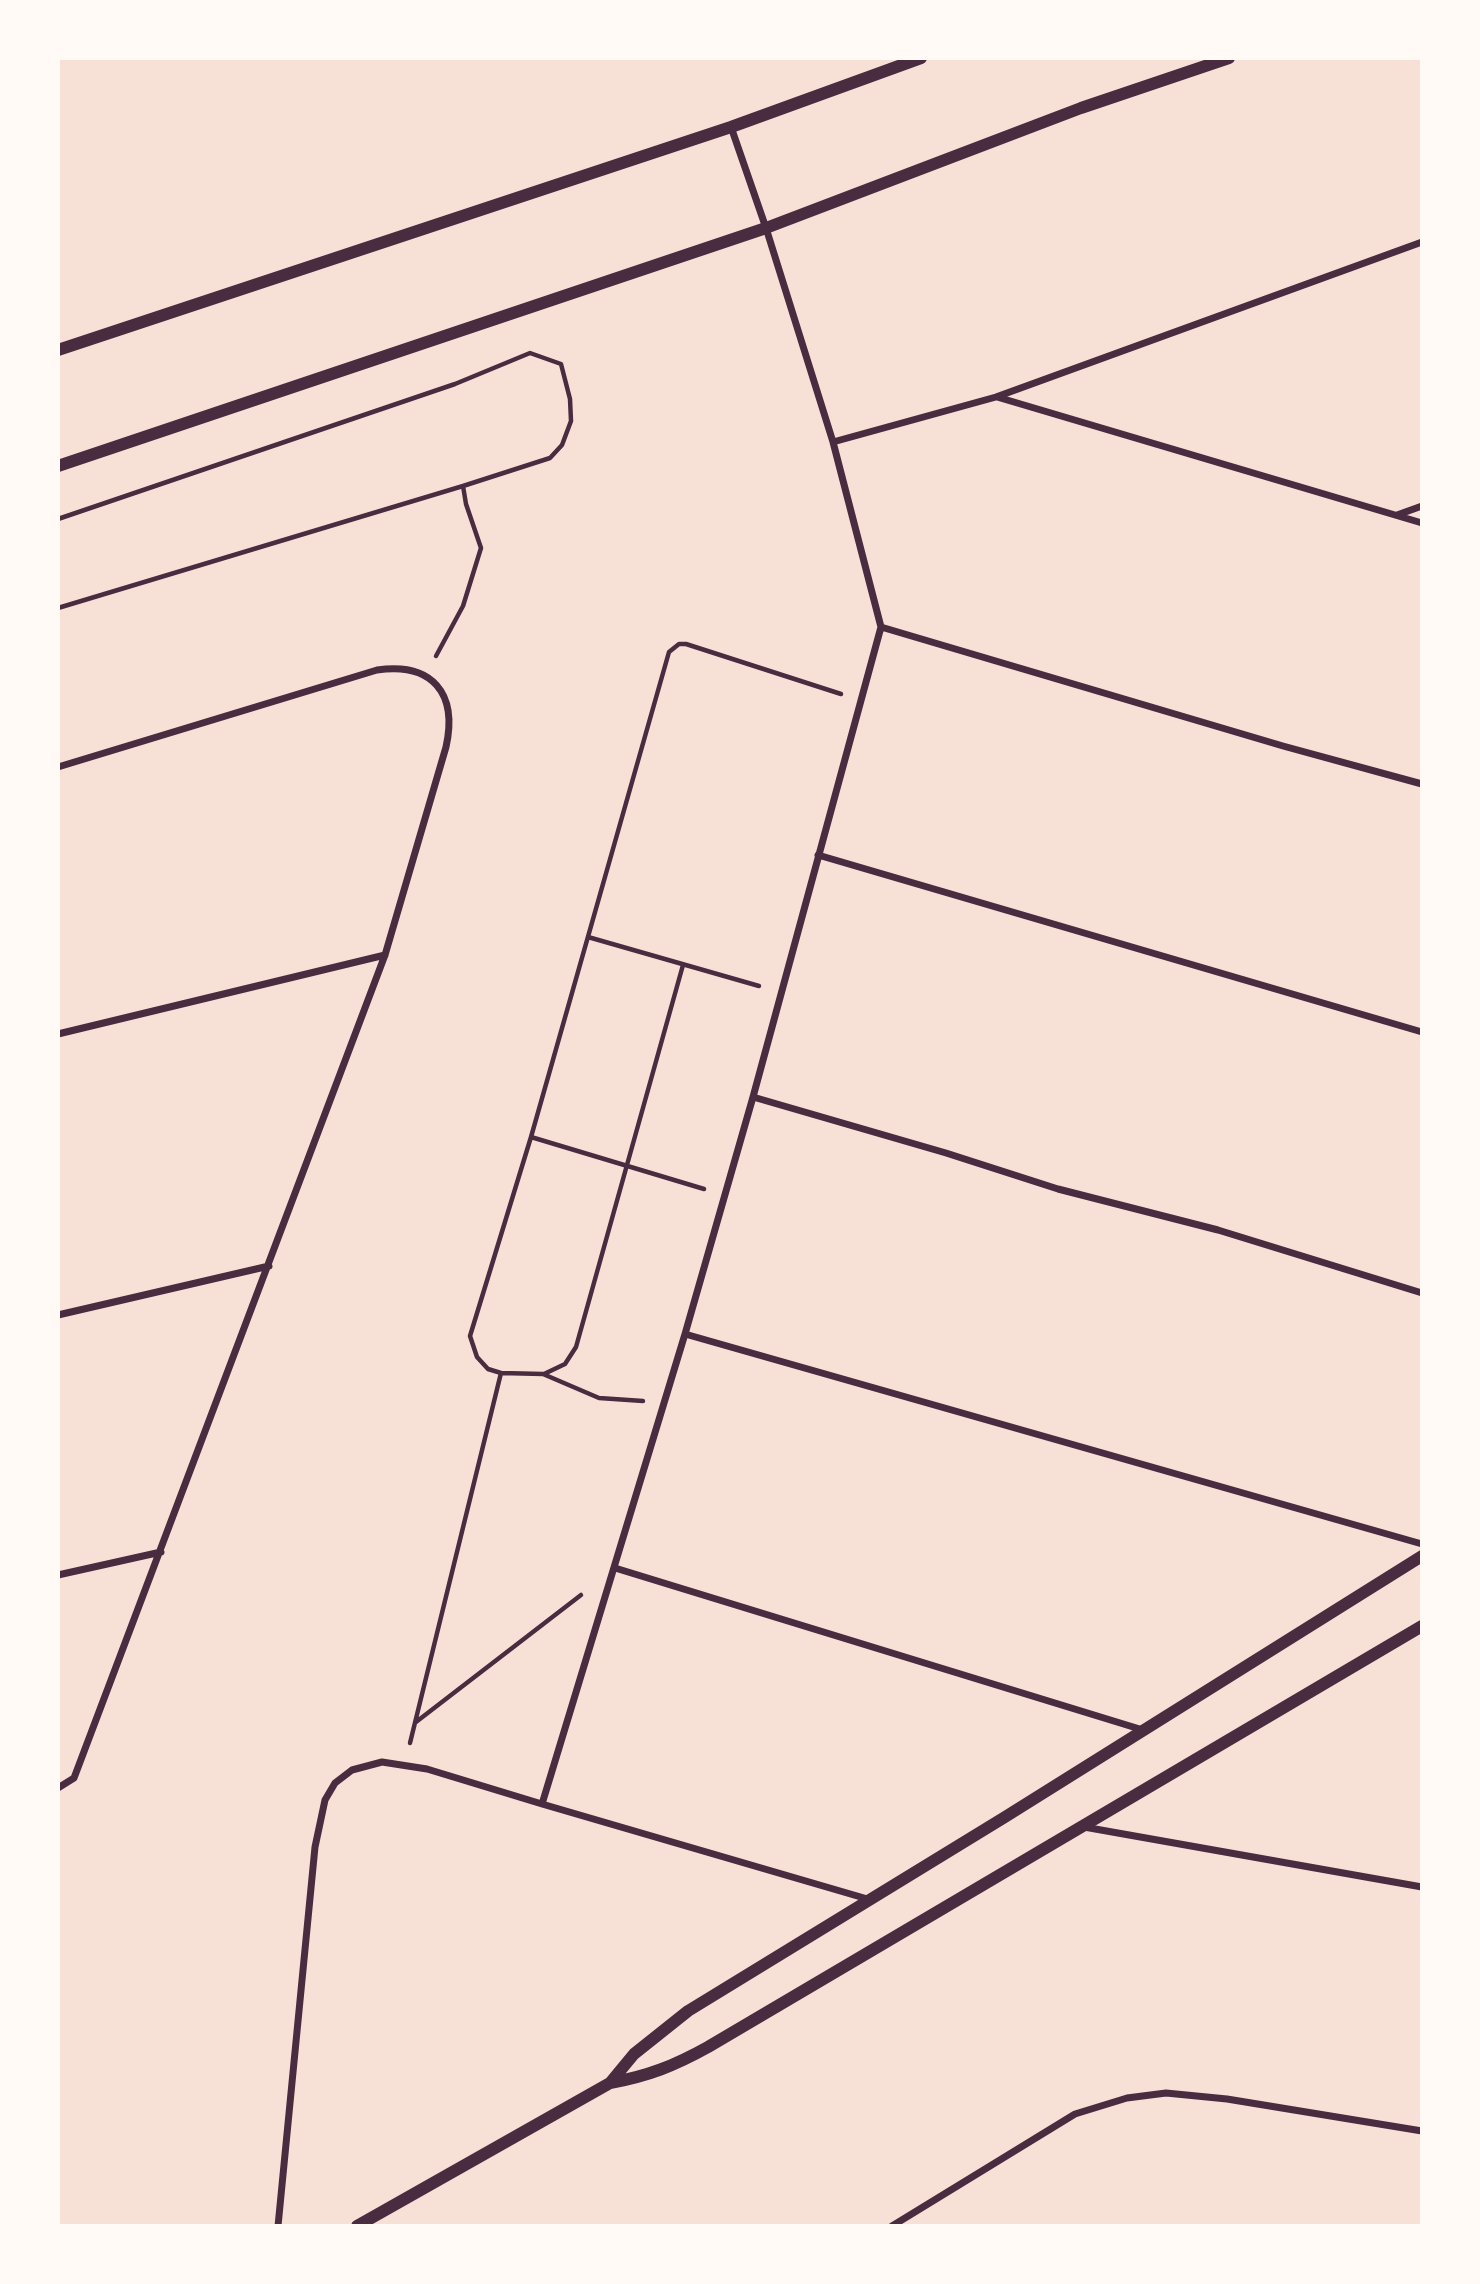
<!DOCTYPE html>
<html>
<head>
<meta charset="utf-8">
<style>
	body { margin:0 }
	#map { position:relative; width:1480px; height:2284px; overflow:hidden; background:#f7e1d7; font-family:"Asap Condensed",sans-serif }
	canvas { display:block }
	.frame { position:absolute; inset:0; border:60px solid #fffaf5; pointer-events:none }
</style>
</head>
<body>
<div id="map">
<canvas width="1480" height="2284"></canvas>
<div class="frame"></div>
</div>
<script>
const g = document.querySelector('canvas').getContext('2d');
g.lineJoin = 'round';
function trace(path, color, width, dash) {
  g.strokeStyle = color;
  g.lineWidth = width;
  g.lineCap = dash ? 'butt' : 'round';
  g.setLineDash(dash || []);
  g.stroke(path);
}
const path = new Path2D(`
	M58,519L455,384L530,353L561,364L570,399L571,421L562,445L550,458L463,486L466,504L481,548L463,606L436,656
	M58,608L463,486
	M588,937L759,986
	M531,1137L704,1189
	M544,1374L565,1364L576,1347L683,965
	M643,1401L599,1398L543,1374L501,1373L488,1369L477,1357L470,1336L531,1137L669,652L679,644H686L841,694
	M416,1722L581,1595
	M410,1743L501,1373`);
const minor = new Path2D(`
	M997,397L1422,523
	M833,442L996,397L1422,242
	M1397,515L1422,506
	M881,627L1283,746L1422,784
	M58,767L377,670C432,662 458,693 446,747L385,955L74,1778L58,1788
	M818,855L1422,1032
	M58,1034L385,955
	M753,1097L946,1153L1058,1189L1218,1230L1422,1293
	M58,1315L269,1266
	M685,1334L1422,1544
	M615,1568L1143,1730
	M58,1575L161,1552
	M542,1804L685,1334L753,1097L881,627L833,442L766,228L731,127
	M1084,1827L1422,1887
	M278,2226L315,1847L325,1800L335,1783L352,1770L382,1762L427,1769L542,1804L871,1900
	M892,2226L1075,2114L1127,2098L1166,2093L1227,2099L1422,2131`);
const tertiary = new Path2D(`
	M58,350L731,127L921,58
	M58,466L766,228L1081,108L1229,58
	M610,2083L634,2054L688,2011L1005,1817L1422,1556
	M357,2226L610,2083C648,2076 674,2066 708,2047L1422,1626`);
trace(path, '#4a2c40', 4.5);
trace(minor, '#4a2c40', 7);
trace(tertiary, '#4a2c40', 12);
</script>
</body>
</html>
